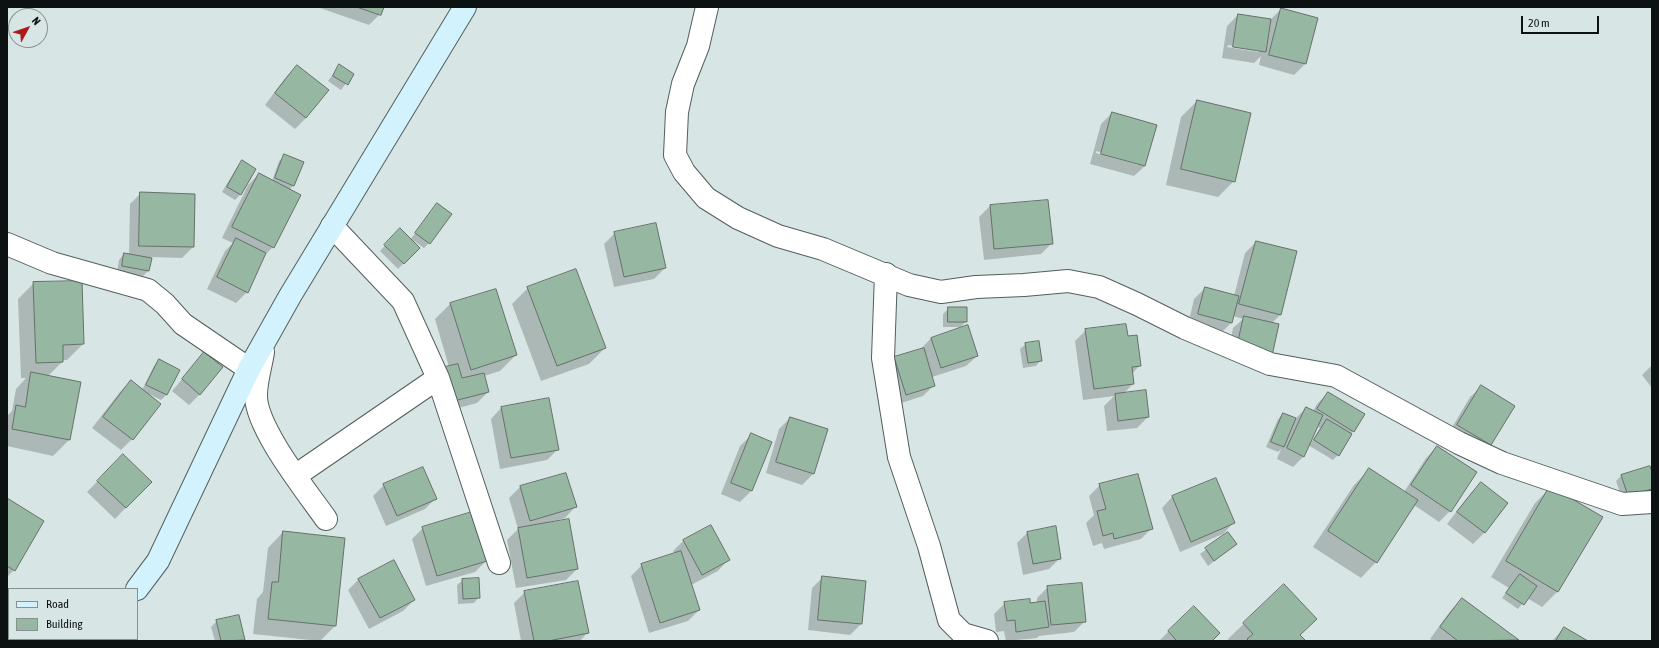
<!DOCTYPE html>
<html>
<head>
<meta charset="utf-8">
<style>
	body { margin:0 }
	#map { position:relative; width:1659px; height:648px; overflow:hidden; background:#d7e6e4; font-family:"Asap Condensed",sans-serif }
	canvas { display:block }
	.frame { position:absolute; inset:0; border:8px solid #0c1111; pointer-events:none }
	.legend { position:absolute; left:8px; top:588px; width:130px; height:52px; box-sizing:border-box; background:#d7e6e4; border:1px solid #869190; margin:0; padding:5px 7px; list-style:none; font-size:12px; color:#0c1111 }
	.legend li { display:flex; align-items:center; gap:8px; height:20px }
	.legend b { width:20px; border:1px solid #869190 }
	.north { position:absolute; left:8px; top:8px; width:40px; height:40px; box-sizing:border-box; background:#d7e6e4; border:1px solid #869190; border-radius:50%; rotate:50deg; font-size:11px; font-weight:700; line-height:16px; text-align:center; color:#0c1111 }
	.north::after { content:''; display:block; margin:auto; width:14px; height:18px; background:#ab1918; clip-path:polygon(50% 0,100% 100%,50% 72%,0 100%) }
	.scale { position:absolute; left:1521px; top:16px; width:78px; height:18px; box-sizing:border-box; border:2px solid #0c1111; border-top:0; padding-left:5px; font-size:12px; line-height:14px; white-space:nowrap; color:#0c1111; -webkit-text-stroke:3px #d7e6e4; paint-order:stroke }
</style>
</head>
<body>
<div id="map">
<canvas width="1659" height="648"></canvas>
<div class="frame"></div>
<ul class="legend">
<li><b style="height:5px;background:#d2f3fe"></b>Road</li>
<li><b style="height:11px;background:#96b8a2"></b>Building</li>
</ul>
<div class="north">N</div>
<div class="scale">20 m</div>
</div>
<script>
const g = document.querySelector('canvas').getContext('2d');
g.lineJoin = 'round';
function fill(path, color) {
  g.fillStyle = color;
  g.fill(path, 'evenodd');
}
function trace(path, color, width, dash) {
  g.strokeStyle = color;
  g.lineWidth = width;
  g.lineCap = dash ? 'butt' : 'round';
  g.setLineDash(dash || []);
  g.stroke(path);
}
const shadow = new Path2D(`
	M317,7H383L380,14L369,25Z
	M1281,9L1316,18L1305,64L1294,75L1259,65L1261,56L1254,63L1222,58L1227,26L1238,15L1270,20ZM1228,45L1258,50V52L1227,47Z
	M297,66L306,118L295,129L265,105L286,77Z
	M339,66L353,74L341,90L328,81Z
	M1197,101L1234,181L1218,197L1166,185L1181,117Z
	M1112,113L1145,166L1134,176L1090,164L1101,124ZM1096,151L1139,163V165L1096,153Z
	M285,156L294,185L289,190L273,247L263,257L247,292L236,303L207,289L225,251L233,243L222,238L248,185L259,174L272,181L279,161Z
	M242,162L255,169L240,195L235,200L222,192L237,167Z
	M141,193L193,247L182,258L151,257L148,271L143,276L117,272L119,260L124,254L129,255L130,204Z
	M990,206L1052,243L1041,254L984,260L979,217Z
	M432,210L429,243L424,248L411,239L410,240L418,248L398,269L380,251L400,230L410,240Z
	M615,233L665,268L654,279L614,287L604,244Z
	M1256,242L1280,315L1271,324L1260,366L1227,358L1233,328L1243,319L1233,316L1231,323L1220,334L1188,325L1194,299L1205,288L1234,296L1245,253Z
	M34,283L83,344L67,360H62V362L48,376L69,440L53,456L7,446V416L12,411L16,389L26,378H21L18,299Z
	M528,288L605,348L589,364L541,381L512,304Z
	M450,304L516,355L500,371L484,376L488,392L477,403L440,413L449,367L435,319Z
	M949,308L966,321L961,327H943V314Z
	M1086,330L1127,337L1140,365L1132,374L1133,384L1123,394L1148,417L1137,428L1107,431L1104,406L1114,396L1083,400L1075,341Z
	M931,338L977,356L966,366L932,377L934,385L923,396L895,405L884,369L895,358L920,350Z
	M1026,344L1041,360L1036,366L1023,368L1020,349Z
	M204,353L200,394L189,405L172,391Z
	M159,360L179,370L166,395L161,400L149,394L132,439L121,450L92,428L120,392L131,381L142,390L154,366Z
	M1652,365V388L1642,375Z
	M1481,387L1513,406L1490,445L1479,456L1447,436L1470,397Z
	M1328,393L1353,431L1338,455L1333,460L1308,445L1304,456L1293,467L1277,459L1281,449L1278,452L1266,447L1278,419L1283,414L1295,419L1306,408L1313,411L1317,404ZM1317,426L1320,428L1310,444L1309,443Z
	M501,408L558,449L547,460L500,469L491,419Z
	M790,418L827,430L813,474L802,485L766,473L779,429Z
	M751,435L770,442L751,491L740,502L721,494L740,446Z
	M1437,447L1450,511L1439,522L1414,505L1376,562L1361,578L1313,547L1354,485L1369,470L1404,492L1426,458Z
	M123,455L150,482L115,519L87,492Z
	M1622,475L1652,476V491L1623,501L1616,481Z
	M1481,483L1507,503L1484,533L1473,544L1447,524L1470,494Z
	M384,485L436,498L425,509L386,526L373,496Z
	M1100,485L1152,528L1141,539L1104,549L1102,543L1093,546L1086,523L1094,515L1089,496Z
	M520,487L575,507L565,518L550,522L577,569L566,580L516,588L507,540L518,529L509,498Z
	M1550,488L1558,591L1542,607L1527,598L1518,609L1502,598L1509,588L1491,577L1535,503Z
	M1172,497L1233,523L1223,534L1180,552L1162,508Z
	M7,499L14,570L7,577Z
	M423,528L486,561L475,572L426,586L412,539Z
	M283,532L335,626L320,641L253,634L257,599L263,592L268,548Z
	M1028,532L1060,558L1049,569L1023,575L1017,543Z
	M1228,533L1236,544L1208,566L1200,554Z
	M684,540L728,560L718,571L691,585L699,610L688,621L649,633L631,576L642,565L675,554L673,551Z
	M823,577L861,624L850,635L808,630L812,588Z
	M359,579L414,600L403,611L369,629L348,590Z
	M463,580L479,597L474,603L458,604L457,585Z
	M1284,585L1299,635L1305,641H1229L1228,639Z
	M1048,587L1085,621L1074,632L1039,636L1037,638L1006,641L1004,631L996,632L994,614L1005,603H1037V598Z
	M525,592L588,632L580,641H521L514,603Z
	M1462,599L1517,641H1433L1430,639L1451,610Z
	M1194,607L1211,641H1159L1168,632Z
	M217,621L244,640L215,641L211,627Z
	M1564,628L1586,641H1552Z`);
const building = new Path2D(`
	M357,7H384L381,15Z
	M1281,8L1318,18L1306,64L1269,55Z
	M1238,14L1271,19L1266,52L1233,47Z
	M339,64L354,74L348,85L333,76Z
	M297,65L329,90L306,118L275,93Z
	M1197,100L1251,113L1235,182L1181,169Z
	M1112,112L1157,125L1145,166L1101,154Z
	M284,154L304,162L294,186L275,178Z
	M242,160L256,169L241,195L227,187Z
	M259,173L301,195L274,248L232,227Z
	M140,192L195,194L194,247L139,246Z
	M1048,200L1053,244L994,249L990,205Z
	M437,203L452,214L430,244L415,233Z
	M656,223L666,268L624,277L614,232Z
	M400,228L420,248L404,264L384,245Z
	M236,238L266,253L248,293L217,277Z
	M1256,241L1297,251L1281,315L1239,304Z
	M124,253L152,258L149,271L122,266Z
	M576,269L606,348L557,366L527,287Z
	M82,281L84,344L63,345V362L36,363L33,282Z
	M1205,287L1239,296L1232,323L1198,314Z
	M496,289L517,355L471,370L450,303Z
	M948,307H967V322H948Z
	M1244,316L1279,324L1272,356L1237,347Z
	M1126,324L1128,336L1137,335L1141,366L1132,367L1134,384L1094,389L1085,329Z
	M968,325L978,356L941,368L931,338Z
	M1039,341L1042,361L1028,363L1025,343Z
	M924,348L935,386L906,395L894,357Z
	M204,352L223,367L200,395L182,379Z
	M159,359L180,370L167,395L146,385Z
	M458,364L462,378L484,373L489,392L450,402L441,368Z
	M31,372L81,382L70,440L12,429L16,405L25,407Z
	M131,380L161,404L133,440L103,417Z
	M1481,385L1515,406L1491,445L1457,425Z
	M1146,390L1149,417L1118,421L1115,394Z
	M1328,392L1365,414L1354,432L1317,409Z
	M549,398L559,450L511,458L501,407Z
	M1306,407L1323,415L1304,457L1287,448Z
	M1283,413L1296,418L1284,447L1271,442Z
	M790,417L828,429L814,474L776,462Z
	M1327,419L1352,434L1339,456L1314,440Z
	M751,433L772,442L752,491L731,483Z
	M1437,446L1477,472L1451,512L1411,485Z
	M123,454L152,482L126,508L97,481Z
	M1650,466L1652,472V489L1628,496L1621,475Z
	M423,467L437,499L397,516L383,484Z
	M1369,468L1418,500L1377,563L1328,531Z
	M566,473L577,507L530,521L520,486Z
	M1138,474L1153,529L1114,539L1113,533L1103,536L1097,511L1106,509L1099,484Z
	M1216,478L1235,523L1191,542L1172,496Z
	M1481,482L1508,503L1485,533L1457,512Z
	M1550,486L1603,517L1558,592L1506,561Z
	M7,498L44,521L15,571L7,566Z
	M472,512L487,561L437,576L422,527Z
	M569,519L578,569L527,578L518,528Z
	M711,525L730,560L702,575L683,540Z
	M1056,526L1061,559L1033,564L1027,532Z
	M283,531L345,538L336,626L268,619L272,582H278Z
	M1228,532L1237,544L1214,561L1205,548Z
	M681,551L700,610L660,623L641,564Z
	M394,560L415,600L380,618L358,579Z
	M1520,574L1537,586L1524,605L1506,593Z
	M822,576L866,581L862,624L818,620Z
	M479,578L480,598L463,599L462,579Z
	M578,581L589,633L548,641H534L524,591Z
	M1082,583L1086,622L1051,625L1047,586Z
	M1284,584L1317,619L1300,635L1306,641H1249L1247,639L1253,634L1243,623Z
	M1462,598L1519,640L1458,641L1440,627Z
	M1030,599V603L1045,601L1049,627L1016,632L1015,620L1007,621L1004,602Z
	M1194,606L1220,633L1212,641H1177L1168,631Z
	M239,615L245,640L221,641L216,620Z
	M1564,627L1588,641H1556Z`);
const minor = new Path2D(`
	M707,7L698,46L683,84L677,112L675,155L684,172L706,198L738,218L778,236L823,249L909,285L941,292L976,287L1024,285L1068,281L1099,287L1137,304L1185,328L1270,364L1336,376L1459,443L1502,463L1622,504L1652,502
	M332,226L403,301L438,378L499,563
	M7,244L52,263L148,290L165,304L183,324L249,369
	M886,274L883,358L899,457L929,546L949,620L963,634L987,641
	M263,352C261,366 256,381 256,395C255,427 307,492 326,519
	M295,476L438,378`);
const secondary = new Path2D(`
	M137,589L158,561L249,369L290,296L465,7
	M98,641L100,639`);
fill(shadow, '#0003');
fill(building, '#96b8a2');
trace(building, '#667069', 1);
trace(minor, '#525f5d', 24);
trace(secondary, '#525f5d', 24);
trace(minor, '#fff', 22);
trace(secondary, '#d2f3fe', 22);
</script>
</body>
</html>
